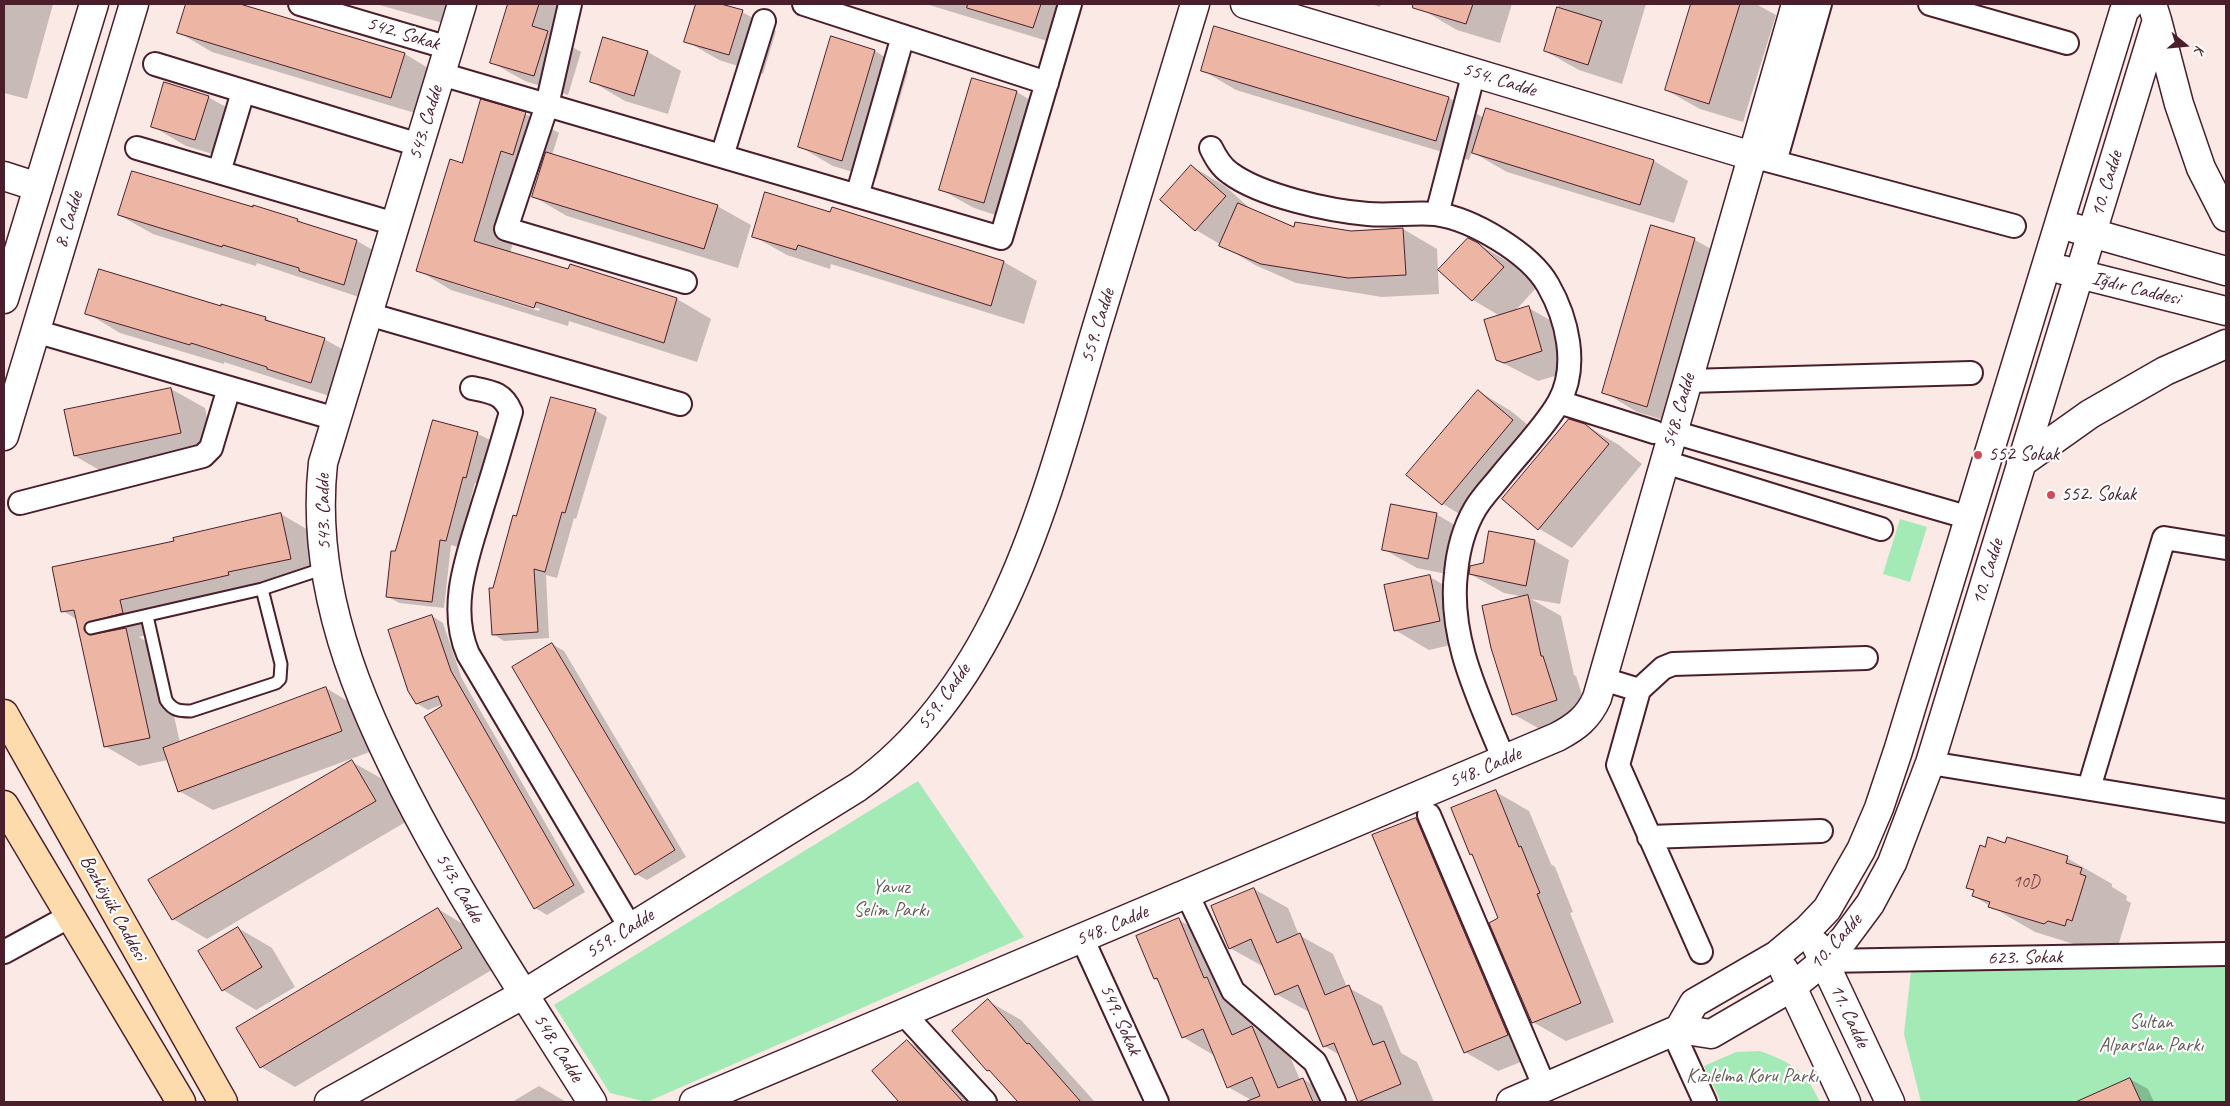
<!DOCTYPE html>
<html>
<head>
<meta charset="utf-8">
<style>
	body { margin:0 }
	#map { position:relative; width:2230px; height:1106px; overflow:hidden; background:#fae9e4; font-family:Caveat,sans-serif }
	canvas { display:block }
	.frame { position:absolute; inset:0; border:5px solid #4a1f2b; pointer-events:none }
	.north { position:absolute; left:2160px; top:20px; width:50px; height:50px; -webkit-text-stroke:4px #fff; paint-order:stroke; rotate:107deg; font-size:14px; font-weight:700; line-height:20px; text-align:center; color:#4a1f2b }
	.north::after { content:''; display:block; margin:auto; width:18px; height:22px; background:#4a1f2b; clip-path:polygon(50% 0,100% 100%,50% 72%,0 100%) }
</style>
</head>
<body>
<div id="map">
<canvas width="2230" height="1106"></canvas>
<div class="frame"></div>
<div class="north">K</div>
</div>
<script>
const g = document.querySelector('canvas').getContext('2d');
g.lineJoin = 'round';
function fill(path, color) {
  g.fillStyle = color;
  g.fill(path, 'evenodd');
}
function trace(path, color, width, dash) {
  g.strokeStyle = color;
  g.lineWidth = width;
  g.lineCap = dash ? 'butt' : 'round';
  g.setLineDash(dash || []);
  g.stroke(path);
}
function label(font, color, halo, rows, align = 'center') {
  g.font = font + ' Caveat,sans-serif';
  g.lineWidth = 4.5;
  g.setLineDash([]);
  g.textBaseline = 'middle';
  g.strokeStyle = halo;
  g.fillStyle = color;
  for (const [text, x, y, turn = 0] of rows) {
    g.save();
    g.translate(x, y);
    g.rotate((+turn || 0) * Math.PI / 180);
    g.textAlign = isNaN(turn) ? turn : align;
    if (halo) g.strokeText(text, 0, 0);
    g.fillText(text, 0, 0);
    g.restore();
  }
}
const green = new Path2D(`
	M1900,519L1927,527L1910,582L1883,574Z
	M918,781L1024,937L647,1102L610,1093L554,1005Z
	M2226,966V1102H1921L1904,1034L1911,971Z
	M1760,1051C1794,1064 1804,1069 1820,1102H1721L1704,1066L1736,1052Z`);
const shadow = new Path2D(`
	M4,4H53L27,99L4,93Z
	M187,4H238L405,54L438,74L425,116L212,52L178,32Z
	M376,4H464L457,27Z
	M509,4H578L566,43L581,52L568,95L525,81L491,62Z
	M697,4H717L742,12L776,31L763,74L719,60L686,41Z
	M926,4H1079L1067,47Z
	M1371,4H1381L1380,7Z
	M1425,4H1512L1500,43L1457,30L1423,10Z
	M1559,4H1646L1622,84L1579,70L1545,51Z
	M1692,4H1756L1776,15L1743,122L1700,109L1666,90Z
	M1215,27L1449,98L1484,118L1487,110L1654,161L1688,181L1674,223L1507,172L1472,152L1469,160L1236,90L1202,70Z
	M875,51L908,71L876,179L833,166L799,146Z
	M648,52L681,71L668,114L625,101L591,81Z
	M973,79L1017,92L1050,112L1017,222L974,208L940,189Z
	M208,97L242,116L229,159L186,146L152,126Z
	M525,114L559,133L552,155L717,206L751,225L738,268L567,216L534,197L541,172L534,170L510,253L569,271L571,265L677,299L711,319L697,362L569,321L568,326L451,290L418,270L462,164ZM452,281L540,309L539,311L452,283Z
	M1191,166L1225,186L1253,211L1295,229L1351,232L1403,229L1437,249L1439,294L1382,297L1296,283L1255,265L1196,230Z
	M832,208L1004,262L1037,281L1024,324L831,264L830,269L787,255L753,236L831,213Z
	M119,215L297,220L307,226L357,241L390,260L377,303L257,263L256,266L153,234Z
	M1652,226L1695,240L1729,259L1680,425L1637,412L1604,392Z
	M1478,244L1512,264L1537,287L1514,312L1529,308L1562,327L1575,370L1538,381L1497,360L1500,316L1473,300L1440,270Z
	M222,307L265,318L275,324L324,339L358,358L345,401L224,362V364L120,333L87,313Z
	M171,389L205,408L214,452L108,475L75,456L65,411Z
	M1478,391L1511,411L1546,440L1476,524L1443,504L1408,475Z
	M595,410L607,417L576,519L574,518L557,578L546,575L549,638L504,641L493,634L517,517Z
	M434,422L478,434L490,440L478,483H475L458,547L451,545L444,608L399,603L387,596Z
	M1585,425L1619,445L1642,464L1572,548L1538,528Z
	M281,514L315,534L324,578L261,591L153,619L156,632L139,637L159,649L180,743L326,688L359,708L375,750L213,810L179,791L168,760L139,766L105,746L78,620L63,611L175,542Z
	M1436,514L1470,534L1461,577L1417,568L1383,549Z
	M1490,532L1535,541L1569,560L1560,604L1531,599L1561,616L1574,675L1576,676L1590,719L1547,733L1513,714L1525,597L1504,593L1470,574L1484,565Z
	M1430,577L1463,596L1473,640L1429,650L1395,630Z
	M432,616L443,623L462,679L585,892L547,915L535,908L478,812L480,811L443,704L428,710L416,703Z
	M552,644L564,651L686,857L647,880L636,874Z
	M352,762L386,781L409,820L207,939L173,919Z
	M1496,792L1529,811L1551,864L1555,867L1573,912L1570,913L1614,1022L1566,1041L1533,1022L1500,918L1475,856L1471,854Z
	M1416,819L1450,838L1541,1054L1498,1071L1465,1052Z
	M2006,844L2067,858L2112,884V887L2127,896L2126,900L2131,903L2118,946L2113,945L2111,951L2090,949L2035,932L1973,896L1975,891L1968,887L1986,848Z
	M1254,889L1288,908L1299,935L1333,954L1347,987L1382,1006L1401,1053L1417,1062L1434,1102L1359,1101L1340,1055L1324,1046L1311,1013L1276,994L1264,967L1230,948Z
	M438,909L471,929L495,968L295,1087L261,1067L238,1028Z
	M1179,920L1212,939L1254,1028L1286,1047L1300,1080L1303,1079L1336,1098L1338,1102H1255L1228,1087L1215,1056L1183,1037L1160,982L1155,979Z
	M238,928L272,948L295,987L256,1010L223,990Z
	M988,1001L1021,1020L1095,1102H1019L994,1073L988,1070Z
	M907,1041L941,1061L978,1102H901L873,1071Z
	M2130,1079L2148,1089L2154,1102H2099L2096,1095Z
	M539,1086L566,1102H512Z`);
const building = new Path2D(`
	M186,4H240L405,53L391,98L177,33Z
	M508,4H539L532,26L548,31L534,76L490,63Z
	M696,4H721L743,10L729,55L684,42Z
	M968,4H1041L1033,28L967,8Z
	M1413,4H1473L1466,24L1413,8Z
	M1691,4H1740L1709,104L1665,90Z
	M1557,7L1602,21L1588,65L1544,51Z
	M1214,26L1449,97L1436,141L1201,71Z
	M831,36L875,50L842,161L798,147Z
	M603,37L648,51L634,96L590,82Z
	M972,78L1017,91L984,203L939,190Z
	M164,82L209,96L195,140L151,127Z
	M481,99L526,112L513,155L501,151L474,241L568,269L570,264L677,298L664,343L536,302L534,308L416,271L450,159L462,163Z
	M1486,108L1654,160L1640,205L1472,153Z
	M546,152L718,205L704,249L532,197Z
	M1191,165L1226,196L1195,231L1160,200Z
	M132,171L253,207V205L298,219L297,221L357,240L344,285L299,271V268L223,245L222,247L118,215Z
	M765,192L830,212L832,207L1004,261L991,306L798,245L796,250L752,237Z
	M1238,203L1294,227L1295,222L1351,231L1403,228L1406,275L1348,278L1261,264L1219,246Z
	M1651,225L1695,238L1647,407L1602,393Z
	M1468,238L1478,243L1504,267L1472,301L1438,270Z
	M99,269L221,306V304L266,317L265,320L325,338L311,383L267,369V367L191,343L190,345L85,314Z
	M1529,306L1542,351L1504,363L1496,360L1484,320Z
	M171,388L181,433L74,456L64,410Z
	M1478,390L1513,420L1442,505L1406,475Z
	M551,397L596,409L565,513L562,512L545,572L534,569L538,632L492,635L489,588H493L513,515L516,516Z
	M1569,419L1585,424L1609,444L1538,530L1502,499Z
	M433,420L478,432L466,478L463,477L446,541L440,540L432,602L386,597L391,551H395Z
	M1391,504L1437,513L1428,559L1382,550Z
	M281,513L291,559L228,572L229,575L120,600L123,613L86,623L84,630L89,635L126,628L150,738L104,747L74,610L61,612L52,567L174,541L173,538Z
	M1489,531L1535,540L1526,586L1469,574L1470,566L1483,563Z
	M1430,575L1440,621L1394,631L1384,585Z
	M1528,595L1541,656H1543L1557,700L1512,715L1491,648L1482,606Z
	M432,615L451,671L574,885L534,909L424,717L442,706L438,696L416,704L408,691L388,630Z
	M552,643L675,850L635,875L512,667Z
	M326,687L342,731L178,792L163,748Z
	M352,760L376,801L172,920L148,880Z
	M1496,790L1519,847L1521,846L1540,893L1537,894L1581,1003L1532,1023L1489,923L1498,918L1472,854L1470,855L1451,808Z
	M1416,818L1508,1035L1464,1053L1372,835Z
	M1988,837L2005,843L2007,837L2068,856L2066,863L2082,868L2080,874L2086,876L2072,921L2067,919L2065,926L2048,921L2044,924L1988,907L1990,902L1972,896L1974,890L1966,888L1980,845L1985,847Z
	M1254,888L1277,943L1300,933L1325,995L1349,985L1373,1045L1384,1041L1401,1084L1358,1102L1334,1043L1323,1047L1298,985L1275,995L1251,939L1229,949L1211,906Z
	M438,908L462,948L260,1068L236,1028Z
	M1179,918L1204,978L1207,977L1232,1035L1252,1026L1278,1088L1303,1078L1313,1102H1245L1260,1096L1252,1077L1227,1088L1203,1029L1182,1038L1157,978L1154,979L1136,936Z
	M238,927L262,967L222,991L198,951Z
	M988,999L1027,1044L1029,1043L1081,1102H1018L989,1070L987,1071L952,1031Z
	M907,1040L963,1102H899L872,1071Z
	M2130,1078L2141,1102H2076Z`);
const service = new Path2D(`
	M147,616L166,700C173,711 180,711 191,711L276,683L280,679L281,664L262,589
	M91,628L262,589L325,568`);
const minor = new Path2D(`
	M300,4L449,48
	M570,4L547,105L506,229L685,282
	M804,4L1047,83
	M1930,4L2067,43
	M155,64L419,145
	M441,74L1001,238L1070,4
	M137,148L395,224
	M1211,148C1216,158 1221,167 1230,173C1261,196 1330,211 1368,214C1390,216 1414,212 1436,214C1472,219 1530,253 1548,285C1567,318 1579,366 1559,402C1545,427 1518,454 1500,477C1492,487 1482,497 1475,509C1464,528 1458,551 1456,573C1448,640 1480,700 1504,760
	M722,156L764,21
	M1752,156L2014,226
	M1775,162L1820,4
	M219,172L243,92
	M857,196L903,36
	M1437,214L1474,72
	M368,314L680,404
	M35,331L336,419
	M1688,381L1971,373
	M472,388C492,392 503,393 511,412C502,443 493,474 483,505C469,553 447,605 468,654L630,927
	M1559,402L1654,432
	M1673,432L1970,518
	M1665,462L1881,529
	M20,503L203,456L211,448L229,388
	M1603,679L1639,690
	M1930,763L2226,811
	M2089,788L2164,538L2226,548
	M1429,815L1545,1088
	M1649,837L1821,831
	M1187,894L1233,991L1315,1062L1334,1102
	M1082,938L1157,1102
	M4,952L70,916
	M1701,952L1618,765L1639,690L1663,668L1673,664L1866,658
	M1824,961L2226,954
	M904,1014L985,1102
	M1673,1032L1705,1102`);
const tertiary = new Path2D(`
	M462,4L323,463C308,598 369,727 432,841C482,931 538,1016 592,1102
	M1245,4L1752,156
	M4,176L38,187
	M329,1102L524,994L858,787C1007,680 1049,485 1099,320C1131,215 1163,109 1195,4
	M694,1102L1557,737C1576,727 1588,718 1597,698L1796,4`);
const secondary = new Path2D(`
	M2157,20L2179,104L2201,168L2226,217
	M2074,228L2226,271
	M2063,270L2226,311
	M4,299L94,4
	M4,436L134,4
	M2021,463L2090,414L2165,371L2226,344
	M1816,945L1890,1102
	M1784,970L1846,1102
	M1679,1029L1694,1003L1777,955L1808,929L1827,909L1861,850L1879,808L1898,751L2124,11L2130,4
	M1511,1102L1679,1029L1711,1034L1792,987L1824,961L1844,939L1870,904L1892,863L1930,763L2157,20L2152,4`);
const primary = new Path2D(`
	M4,714L223,1102
	M4,805L181,1102`);
const markers = [
	[1978,455,5,"#d1495b"],
	[2051,495,5,"#d1495b"]
];
const numberNames = [
	["10D",2026,882]
];
const streetNames = [
	["542. Sokak",403,34,17],
	["554. Cadde",1499,80,17],
	["543. Cadde",426,123,-73],
	["10. Cadde",2107,184,-73],
	["8. Cadde",69,220,-73],
	["Iğdır Caddesi",2136,289,14],
	["559. Cadde",1098,326,-73],
	["548. Cadde",1679,411,-74],
	["543. Cadde",324,512,-91],
	["10. Cadde",1988,572,-73],
	["559. Cadde",944,697,-54],
	["548. Cadde",1485,768,-23],
	["543. Cadde",459,888,60],
	["Bozhöyük Caddesi",113,908,61],
	["548. Cadde",1112,926,-23],
	["559. Cadde",620,934,-32],
	["10. Cadde",1836,942,-48],
	["623. Sokak",2025,958,-1],
	["11. Cadde",1849,1016,65],
	["549. Sokak",1120,1020,66],
	["548. Cadde",558,1048,58]
];
const poiNames = [
	["552 Sokak",1988,455],
	["552. Sokak",2061,495]
];
const parkNames = [
	["Yavuz",891,888],
	["Selim Parkı",891,911],
	["Sultan",2151,1023],
	["Alparslan Parkı",2151,1046],
	["Kızılelma Koru Parkı",1752,1077]
];
fill(green, '#a3eab7');
fill(shadow, '#0003');
fill(building, '#edb5a4');
trace(building, '#4a1f2b', 1);
trace(service, '#4a1f2b', 15);
trace(minor, '#4a1f2b', 26);
trace(tertiary, '#4a1f2b', 31);
trace(secondary, '#4a1f2b', 31);
trace(primary, '#4a1f2b', 31);
trace(service, '#fff', 11);
trace(minor, '#fff', 22);
trace(tertiary, '#fff', 28);
trace(secondary, '#fff', 28);
trace(primary, '#fedbac', 28);
for (const [x, y, r, color] of markers) {
  const dot = new Path2D();
  dot.arc(x, y, r, 0, 2 * Math.PI);
  g.fillStyle = color;
  g.fill(dot);
  trace(dot, '#fff', 2);
}
label('18px', '#734449', null, numberNames);
label('20px', '#4a1f2b', '#fff', streetNames);
label('20px', '#4a1f2b', '#fff', poiNames, 'left');
label('20px', '#655c55', '#fff', parkNames);
</script>
</body>
</html>
